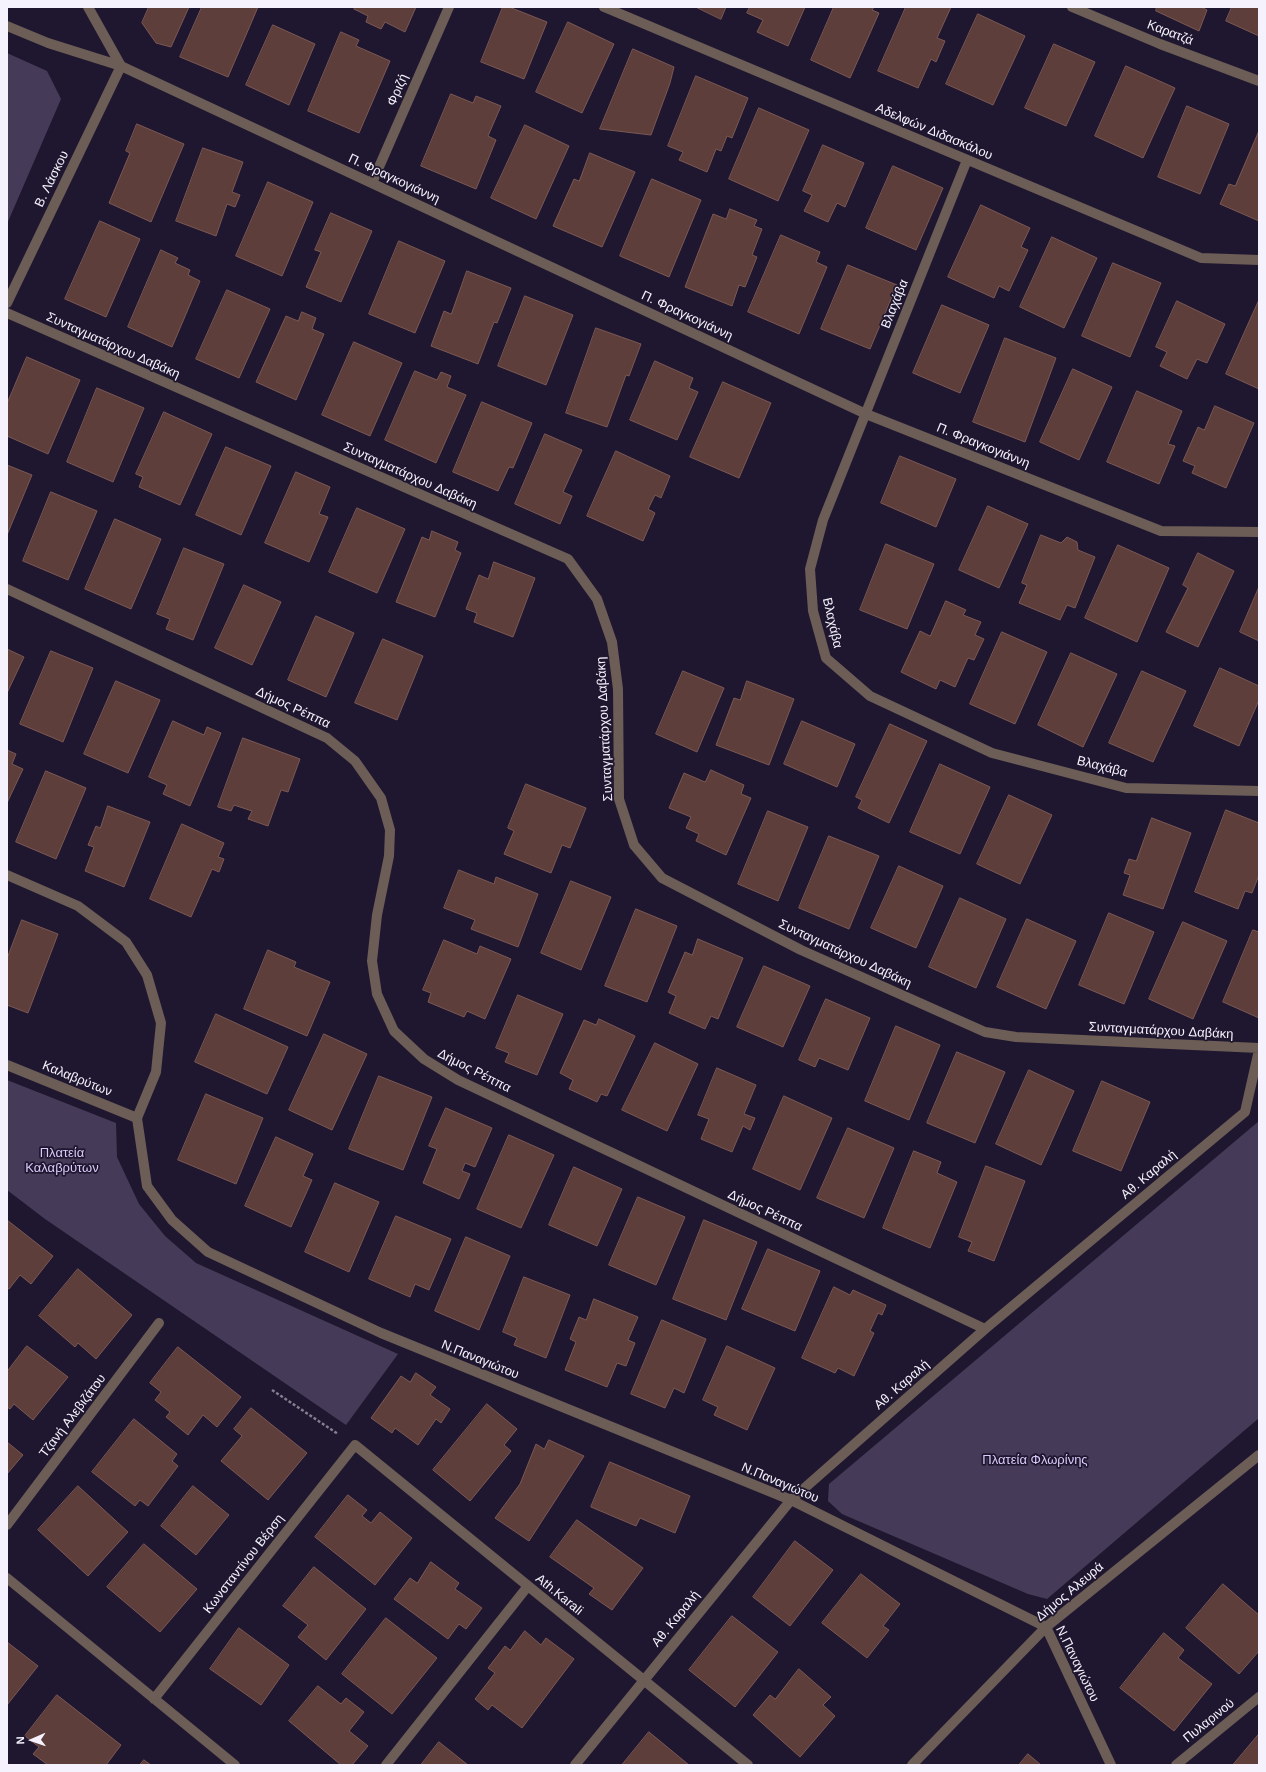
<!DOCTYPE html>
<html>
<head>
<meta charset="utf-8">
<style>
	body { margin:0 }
	#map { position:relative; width:1266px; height:1772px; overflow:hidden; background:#1f172f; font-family:Arial,sans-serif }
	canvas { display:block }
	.frame { position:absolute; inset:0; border:8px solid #f5f2fd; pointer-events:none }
	.north { position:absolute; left:12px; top:1720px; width:40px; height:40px; -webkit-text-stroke:3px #1f172f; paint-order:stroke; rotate:268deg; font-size:11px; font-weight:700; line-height:16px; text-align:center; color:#f5f2fd }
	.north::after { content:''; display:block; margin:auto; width:14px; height:18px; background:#f5f2fd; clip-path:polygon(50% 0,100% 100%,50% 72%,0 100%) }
</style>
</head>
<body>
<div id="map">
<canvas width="1266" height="1772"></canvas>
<div class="frame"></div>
<div class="north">N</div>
</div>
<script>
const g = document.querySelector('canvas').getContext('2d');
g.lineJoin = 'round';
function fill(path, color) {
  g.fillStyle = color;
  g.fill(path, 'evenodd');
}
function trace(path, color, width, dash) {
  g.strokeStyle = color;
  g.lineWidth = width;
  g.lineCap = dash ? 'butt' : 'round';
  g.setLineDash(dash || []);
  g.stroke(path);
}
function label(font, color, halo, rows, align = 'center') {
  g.font = font + ' Arial,sans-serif';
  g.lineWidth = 3.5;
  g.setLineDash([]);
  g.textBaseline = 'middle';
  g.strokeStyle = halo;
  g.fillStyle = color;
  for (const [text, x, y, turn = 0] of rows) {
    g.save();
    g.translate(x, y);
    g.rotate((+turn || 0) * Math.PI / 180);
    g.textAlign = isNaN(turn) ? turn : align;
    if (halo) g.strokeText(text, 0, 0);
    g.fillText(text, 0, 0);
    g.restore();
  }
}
const green = new Path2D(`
	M7,53L47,71L61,99L7,224Z
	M7,1080L116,1123L117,1157L139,1204L165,1236L196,1263L398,1354L346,1425L45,1219L7,1190Z
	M1259,1121V1418L1047,1599L1028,1594L842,1514L828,1501L829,1484Z`);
const building = new Path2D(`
	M149,7H189L171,47L156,43L142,23Z
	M202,7H258L228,77L180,57Z
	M356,7H416L405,32L385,22L381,29L366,22L368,16L354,9Z
	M503,7H509L547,22L524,79L481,62Z
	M696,7H726L721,19Z
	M750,7H805L788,46L757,32L763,20L747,13Z
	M834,7H874L872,10L879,13L850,78L811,60Z
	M906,7H951L937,38L945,41L936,62L931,59L918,88L878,71Z
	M1157,7H1201L1207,10L1199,31L1156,11Z
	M1232,7H1259V36L1226,21Z
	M978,14L1025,36L993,105L946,84Z
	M568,22L614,44L582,113L536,92Z
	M273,25L315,44L289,105L246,85Z
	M341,32L359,40L356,46L390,61L359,133L308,111Z
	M1054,44L1095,62L1066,126L1025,108Z
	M633,49L674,67L670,83L651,135L600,129Z
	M1126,66L1175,88L1143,158L1095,136Z
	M696,76L748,98L732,138L727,136L721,151L716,149L707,172L679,160L683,152L668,146Z
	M451,94L473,103L476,96L501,106L488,136L496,140L476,189L421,166Z
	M1187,106L1229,124L1200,194L1158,177Z
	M759,108L809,130L778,201L729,179Z
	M137,124L184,144L151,222L109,203L130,153L126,151Z
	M525,125L569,146L536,219L491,198Z
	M1259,131V221L1220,204L1229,184L1235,186Z
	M823,145L864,163L845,207L837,203L828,222L804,211L812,195L803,191Z
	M203,148L243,162L232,192L240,195L235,207L227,204L216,236L176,221Z
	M590,153L635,172L602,247L553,226L574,179L579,181Z
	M893,166L943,188L916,250L866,228Z
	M652,179L701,200L669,277L620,256Z
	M268,182L313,202L282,276L236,256Z
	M981,205L1030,228L1021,247L1028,250L1009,291L999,286L994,298L948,277Z
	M730,209L757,220L754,226L762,229L752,255L757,257L745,287L739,285L732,306L685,287L713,214L726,219Z
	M331,213L372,231L341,302L306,287L321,252L315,250Z
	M100,221L140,239L106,317L65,299Z
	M781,235L820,252L816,262L827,267L799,334L748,312Z
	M1052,237L1097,258L1064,328L1020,307Z
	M399,241L445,261L415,333L369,314Z
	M161,250L178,258L175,263L190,270L188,275L200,281L172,347L128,327Z
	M1113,263L1161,283L1130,357L1082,336Z
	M848,265L897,285L870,349L821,329Z
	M467,271L511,288L497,323L494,322L478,364L431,346L444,311L451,314Z
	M227,290L270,309L239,378L196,359Z
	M525,296L573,315L546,385L498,366Z
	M1259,300V389L1226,374Z
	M1177,301L1225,324L1207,363L1197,359L1187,379L1160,366L1167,352L1156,347Z
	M942,305L989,325L960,393L913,373Z
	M302,312L316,318L312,329L324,334L296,400L256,382L286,316L298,321Z
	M596,328L641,344L629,376L626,375L607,427L566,413Z
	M1005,338L1056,358L1025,442L973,422Z
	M354,342L402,363L370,436L322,415Z
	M27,357L80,380L48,454L7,436V404Z
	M655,361L693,378L689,388L698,392L677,440L630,420Z
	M1073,369L1112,387L1079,460L1040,442Z
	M415,371L437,380L441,372L451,376L447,387L466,395L436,463L385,440Z
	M723,382L771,403L739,478L690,457Z
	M97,388L144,408L113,482L67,462Z
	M1137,391L1182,411L1168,444L1175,446L1159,484L1107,462Z
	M482,402L532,423L513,468L509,467L498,491L453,472Z
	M1215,406L1254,423L1226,488L1192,473L1195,466L1183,461L1198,427L1204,430Z
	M164,412L212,434L180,505L139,487L143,477L136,474Z
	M545,434L582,450L563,492L572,496L560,524L515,504Z
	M226,447L271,466L241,535L196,515Z
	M616,451L670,476L661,498L655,495L648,509L655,513L643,541L587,516Z
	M900,456L956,479L936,527L881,503Z
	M7,465L32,475L7,535Z
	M296,472L330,487L319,514L328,517L309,562L265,543Z
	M51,492L97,511L68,580L23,561Z
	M988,506L1028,524L999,588L959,570Z
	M357,508L405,529L377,593L329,572Z
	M115,519L161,539L131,609L85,589Z
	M432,531L458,542L455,550L461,553L435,617L396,602L422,537L429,540Z
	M1041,535L1061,543L1067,537L1077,542L1078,550L1095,557L1075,608L1067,605L1060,620L1019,603L1027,585L1022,583Z
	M886,544L934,564L907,629L860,610Z
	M1118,545L1169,568L1137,642L1085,618Z
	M184,548L224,564L193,640L166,629L170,619L157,614Z
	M1198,553L1234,571L1198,647L1166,632L1188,588L1183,585Z
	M494,562L535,578L513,637L474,622L477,613L466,609L479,575L488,579Z
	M244,585L281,602L252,665L215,648Z
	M1259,587V641L1240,632Z
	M946,601L966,610L963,615L981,622L975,635L984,639L974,660L968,658L955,687L940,680L936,689L901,672L920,631L930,636Z
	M316,616L354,633L326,697L288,680Z
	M1002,632L1047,652L1015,724L970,704Z
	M383,639L423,656L397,720L355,703Z
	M7,649L24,657L7,693Z
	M51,651L93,668L63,742L20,724Z
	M1071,653L1117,674L1083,747L1038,725Z
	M1220,668L1259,686V700L1239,746L1194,726Z
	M683,671L724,688L697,752L656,734Z
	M1142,671L1186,691L1153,762L1109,743Z
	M116,681L160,700L128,773L84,754Z
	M747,681L794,699L769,765L716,745L734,698L740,700Z
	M173,721L204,735L207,727L221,733L190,806L163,794L167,785L149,777Z
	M802,721L855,744L837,787L784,764Z
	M890,724L927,741L889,823L858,808L862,800L856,797Z
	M243,738L300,759L288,792L281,790L268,826L248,819L252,811L234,805L231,811L218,807Z
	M7,750L16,754L12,764L23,769L7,803Z
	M940,764L990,787L960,854L910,832Z
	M711,770L744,785L741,794L751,798L726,855L696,841L699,834L686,828L691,817L669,808L684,773L705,782Z
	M46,771L86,788L56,859L16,842Z
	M526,784L586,808L570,848L562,845L551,873L504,854L514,831L508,828Z
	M1009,795L1052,815L1020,884L977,864Z
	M108,806L150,822L124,887L85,871L94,847L88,845L96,826L100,828Z
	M1226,810L1259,823V875L1252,893L1245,891L1238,909L1195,892Z
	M768,811L808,827L778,901L738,884Z
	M1152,818L1191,833L1163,909L1123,895L1130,875L1124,873L1129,859L1136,861Z
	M182,824L224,843L218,857L224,859L219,872L212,869L191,917L150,899Z
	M829,836L879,856L849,929L799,908Z
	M899,866L943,886L916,948L871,928Z
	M459,870L494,884L496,877L538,894L518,947L471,929L475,920L444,908Z
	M571,881L611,897L581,970L541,953Z
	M960,898L1006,919L976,988L929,967Z
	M636,909L677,926L647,1002L605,986Z
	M1109,913L1154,932L1124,1004L1079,985Z
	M1027,919L1076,941L1046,1009L997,987Z
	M22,920L58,934L28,1013L7,1005V959Z
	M1183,922L1227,941L1193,1019L1149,999Z
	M1253,930L1259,932V1018L1223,1002Z
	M698,939L743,958L718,1019L711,1016L705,1029L669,1013L676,996L668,992L685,952L692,955Z
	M444,940L477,954L480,946L511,959L485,1019L467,1011L464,1017L428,1002L431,993L423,990Z
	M268,950L296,962L294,967L330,982L307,1036L244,1009Z
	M764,966L810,986L783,1047L737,1027Z
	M518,995L563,1014L537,1075L505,1062L509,1053L496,1048Z
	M826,999L870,1018L848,1070L819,1058L815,1067L799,1060Z
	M216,1014L288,1047L267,1094L195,1062Z
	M599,1019L635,1036L607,1096L601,1094L597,1102L569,1089L573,1080L560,1073L584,1020L596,1025Z
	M896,1026L940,1045L909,1120L865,1101Z
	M324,1034L367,1054L332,1130L289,1110Z
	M655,1043L698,1064L667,1131L622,1110Z
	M957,1052L1005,1072L975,1143L927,1123Z
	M717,1068L756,1085L744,1114L755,1118L750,1130L743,1126L732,1152L701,1139L709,1119L698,1115Z
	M1029,1070L1074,1091L1041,1165L996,1144Z
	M379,1076L432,1097L403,1170L349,1149Z
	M1102,1081L1150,1102L1121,1171L1073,1151Z
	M206,1094L263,1118L236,1184L178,1160Z
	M784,1096L832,1118L800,1190L753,1169Z
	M446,1108L492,1128L475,1167L465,1163L462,1171L470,1174L459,1199L423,1183L437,1149L429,1146Z
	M848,1128L894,1148L864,1218L817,1198Z
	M509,1135L554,1155L521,1228L477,1209Z
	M276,1137L313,1154L303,1176L312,1180L291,1227L245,1206Z
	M914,1151L941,1162L937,1173L957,1182L930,1248L883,1228Z
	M986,1166L1025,1181L994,1261L968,1251L972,1242L959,1237Z
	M574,1167L622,1189L597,1246L549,1225Z
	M335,1183L379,1202L349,1272L305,1252Z
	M638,1197L685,1217L656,1285L609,1265Z
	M396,1216L451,1239L429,1290L415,1284L410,1297L369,1279Z
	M7,1220L53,1256L31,1284L20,1275L9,1289L7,1288Z
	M704,1220L757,1242L726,1320L673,1299Z
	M466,1237L510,1256L479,1330L435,1311Z
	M768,1249L820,1271L795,1331L742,1309Z
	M78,1269L132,1315L96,1359L78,1343L75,1347L39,1316Z
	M524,1277L570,1295L546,1358L514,1345L517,1338L503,1332Z
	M834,1287L850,1295L853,1290L886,1305L882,1315L878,1313L870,1331L874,1333L854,1376L838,1368L835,1373L802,1358Z
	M594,1299L638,1317L628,1340L635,1343L626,1366L617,1363L607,1387L565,1370L576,1342L570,1339L579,1317L586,1320Z
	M662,1320L706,1339L684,1393L674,1388L665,1408L631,1394Z
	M27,1346L68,1377L33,1420L14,1404L10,1409L7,1407V1372Z
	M727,1346L775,1368L747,1430L714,1415L718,1407L703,1400Z
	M178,1347L241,1397L217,1427L203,1415L188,1435L166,1417L170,1412L155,1400L161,1392L150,1383Z
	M416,1373L436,1387L430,1395L450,1409L441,1423L436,1419L418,1445L395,1428L392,1433L371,1418L401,1376L410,1382Z
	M487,1404L517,1429L504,1445L511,1451L470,1501L433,1470Z
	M251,1408L307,1453L268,1500L221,1461L242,1436L234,1429Z
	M134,1419L177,1454L172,1461L178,1466L148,1506L140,1500L135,1506L92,1472Z
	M549,1440L584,1456L529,1541L495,1518L520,1484L536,1444L544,1449Z
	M7,1442L23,1455L7,1474Z
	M610,1462L690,1496L675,1533L640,1518L636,1526L591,1507Z
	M78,1486L128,1532L88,1576L38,1530Z
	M193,1486L229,1515L196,1555L161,1526Z
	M348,1495L367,1510L362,1516L371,1523L380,1512L412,1538L375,1585L315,1537Z
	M577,1520L643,1568L612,1610L589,1594L594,1588L550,1557Z
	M795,1541L833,1570L790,1626L753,1597Z
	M144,1544L197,1589L160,1632L107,1587Z
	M431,1562L459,1583L455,1589L482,1608L466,1629L459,1624L448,1639L394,1599L410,1578L417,1583Z
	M314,1567L366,1609L326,1660L298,1637L308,1625L283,1606Z
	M861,1574L900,1604L883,1626L889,1630L867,1658L822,1623Z
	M1223,1584L1259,1615V1651L1239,1674L1186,1628Z
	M732,1616L778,1652L735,1707L689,1670Z
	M386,1618L437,1658L392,1714L342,1674Z
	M239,1628L289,1665L261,1705L210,1669Z
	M525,1631L541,1645L546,1638L574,1659L522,1728L492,1705L488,1710L475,1699L495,1673L488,1668L505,1646L510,1650Z
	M1164,1633L1184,1650L1178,1658L1212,1684L1174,1731L1120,1688Z
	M7,1642L38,1666L7,1705Z
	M799,1669L831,1697L823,1705L835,1716L800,1757L753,1715L770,1695L775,1699Z
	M318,1686L341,1704L346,1698L364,1712L349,1731L368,1746L352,1765H341L289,1721Z
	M57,1695L121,1745L106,1765H48L33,1754L39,1747L25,1736Z
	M649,1732L689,1765H622Z
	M1259,1734V1765H1233Z
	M439,1742L468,1765H421Z
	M1028,1754L1041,1765H1019Z
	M144,1760L151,1765H140Z`);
const path = new Path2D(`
	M272,1390L338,1434`);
const service = new Path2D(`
	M7,1065L137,1118`);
const minor = new Path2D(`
	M88,7L121,66
	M604,7L1201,258L1259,260
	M1072,7L1160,44L1259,81
	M7,26L48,43L121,66L866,414L1161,531L1259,532
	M967,160L823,520L810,569L813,611L826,658L870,696L992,753L1126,788L1259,791
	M372,183L449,7
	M7,303L121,66
	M7,313L568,559L597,599L612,642L618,689L619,799L634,845L662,878L801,950L985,1032L1016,1037L1259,1048
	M7,589L327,738L355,761L381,798L390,830L389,856L377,915L372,961L377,994L394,1031L424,1059L458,1080L985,1329
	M7,875L78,906L126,942L147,975L161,1023L156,1072L137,1118L147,1186L172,1220L208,1252L381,1333L791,1500L1046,1627L1111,1765
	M7,1525L159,1323
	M7,1578L235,1765
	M154,1699L355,1445L748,1765
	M386,1765L528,1586
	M575,1765L791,1500L985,1329L1245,1112L1259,1050
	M912,1765L1046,1627L1259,1455
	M1176,1765L1259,1697`);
const streetNames = [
	["Καρατζά",1170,33,21],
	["Φριζή",398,90,-66],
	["Αδελφών Διδασκάλου",934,132,23],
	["Β. Λάσκου",52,179,-64],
	["Π. Φραγκογιάννη",394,179,25],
	["Βλαχάβα",895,304,-68],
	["Π. Φραγκογιάννη",687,316,25],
	["Συνταγματάρχου Δαβάκη",113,346,24],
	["Π. Φραγκογιάννη",983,446,22],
	["Συνταγματάρχου Δαβάκη",410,476,24],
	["Βλαχάβα",832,623,77],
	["Δήμος Ρέππα",293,708,25],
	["Συνταγματάρχου Δαβάκη",605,729,-93],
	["Βλαχάβα",1102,767,14],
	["Συνταγματάρχου Δαβάκη",845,954,25],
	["Συνταγματάρχου Δαβάκη",1161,1031,3],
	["Δήμος Ρέππα",474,1071,27],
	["Καλαβρύτων",77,1079,22],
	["Αθ. Καραλή",1149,1175,-40],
	["Δήμος Ρέππα",765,1211,25],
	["Ν.Παναγιώτου",480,1360,22],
	["Αθ. Καραλή",902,1385,-41],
	["Τζανή Αλεβιζάτου",73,1416,-53],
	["Ν.Παναγιώτου",780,1483,23],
	["Κωνσταντίνου Βέρση",244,1564,-52],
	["Δήμος Αλευρά",1070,1592,-40],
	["Ath.Karali",559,1595,39],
	["Αθ. Καραλή",676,1619,-51],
	["Ν.Παναγιώτου",1077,1664,64],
	["Πυλαρινού",1209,1721,-39]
];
const parkNames = [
	["Πλατεία",62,1153],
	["Καλαβρύτων",62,1168],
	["Πλατεία Φλωρίνης",1035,1460]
];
fill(green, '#453b59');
fill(building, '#5e3e3a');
trace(building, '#7b5854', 1);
trace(path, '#827d8f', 2.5, [3, 2]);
trace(service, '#6c5d57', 10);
trace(minor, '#6c5d57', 10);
label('13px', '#f5f2fd', '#1f172f', streetNames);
label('13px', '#d9cbfa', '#1f172f', parkNames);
</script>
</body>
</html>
